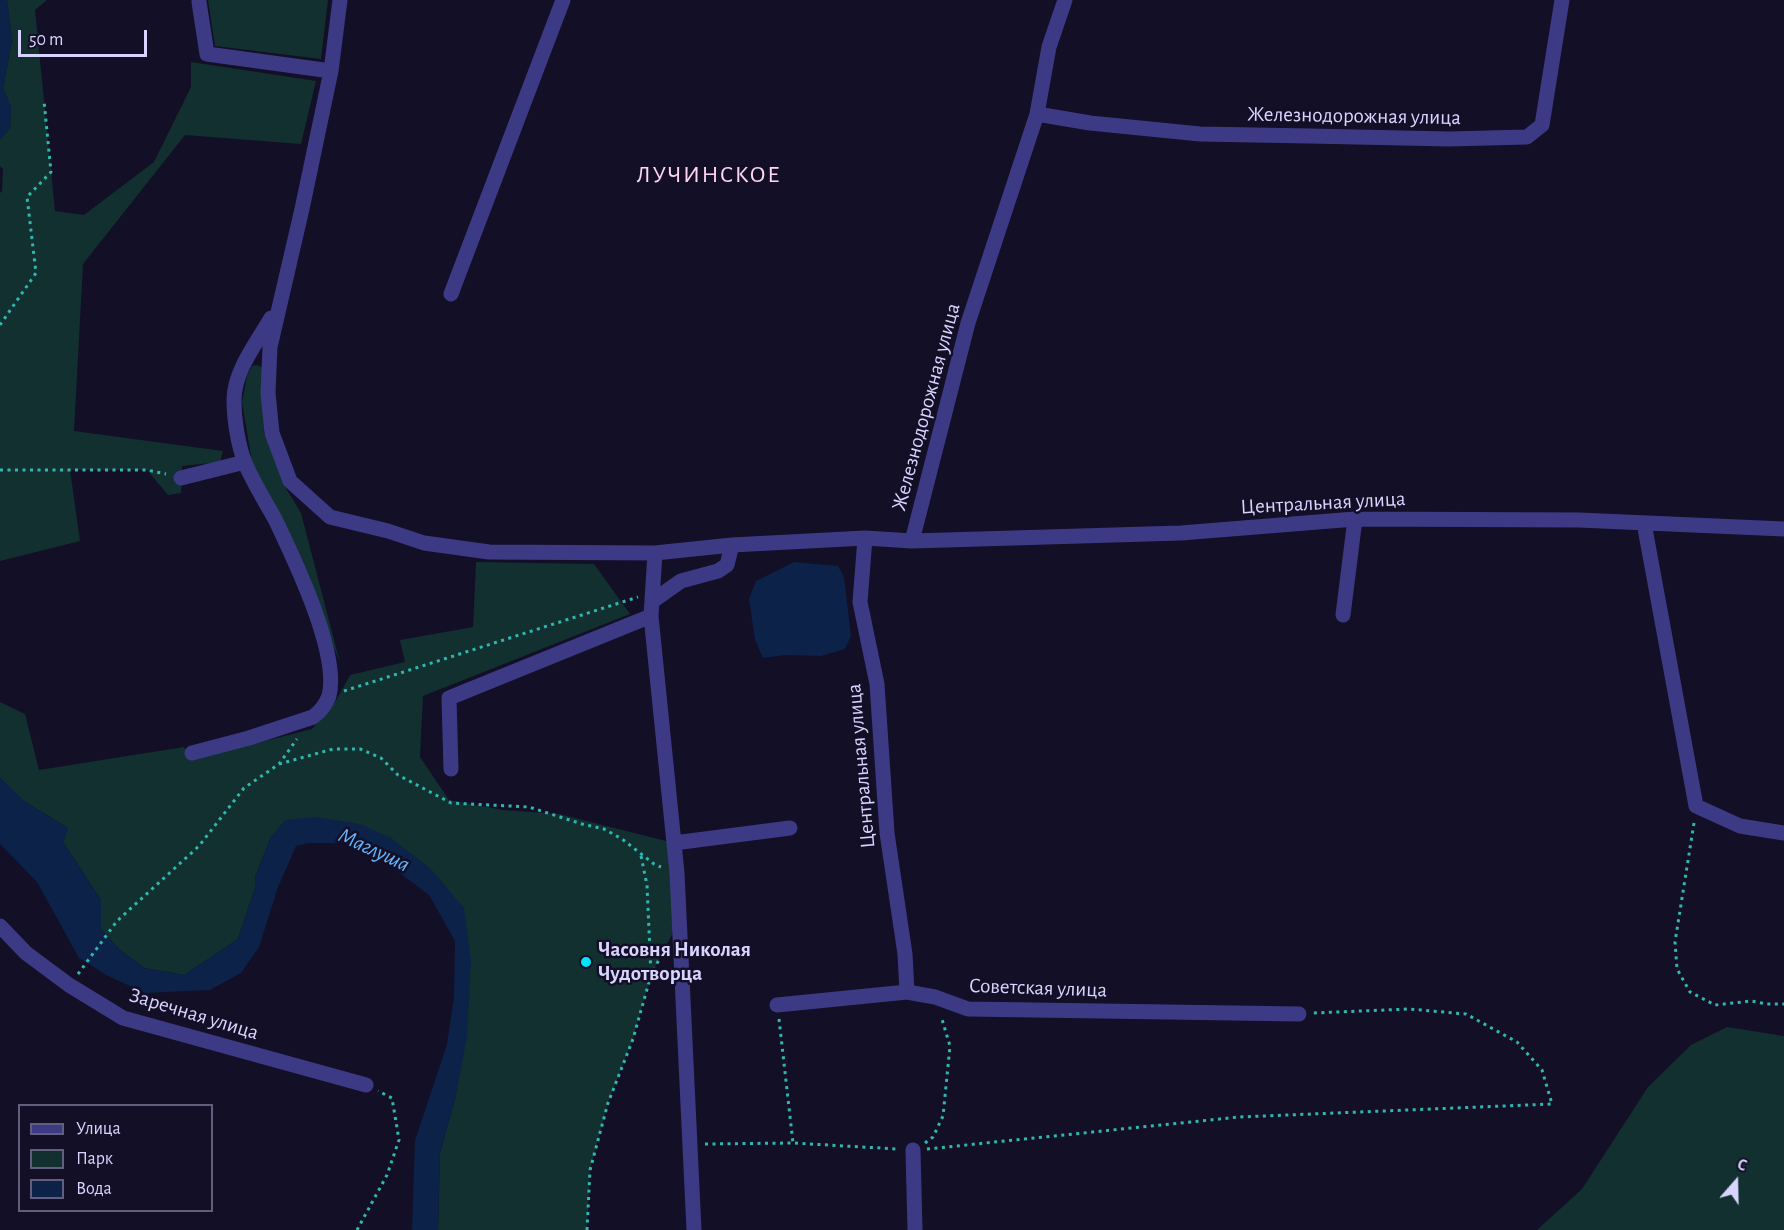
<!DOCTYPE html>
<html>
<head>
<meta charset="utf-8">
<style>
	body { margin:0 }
	#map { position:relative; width:1784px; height:1230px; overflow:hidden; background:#130f26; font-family:"Alegreya Sans",sans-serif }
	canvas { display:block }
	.legend { position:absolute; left:18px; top:1104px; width:195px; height:108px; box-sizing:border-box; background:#130f26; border:2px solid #625e7d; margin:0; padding:8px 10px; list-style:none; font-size:18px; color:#d9d4ff }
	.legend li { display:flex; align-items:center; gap:12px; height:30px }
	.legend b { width:30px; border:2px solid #625e7d }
	.north { position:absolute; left:1706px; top:1152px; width:60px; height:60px; -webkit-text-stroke:4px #130f26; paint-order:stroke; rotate:20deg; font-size:16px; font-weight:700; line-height:24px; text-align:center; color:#d9d4ff }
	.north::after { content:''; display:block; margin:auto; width:21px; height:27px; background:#d9d4ff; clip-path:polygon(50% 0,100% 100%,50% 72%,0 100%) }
	.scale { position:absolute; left:18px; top:30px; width:129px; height:27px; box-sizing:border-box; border:3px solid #d9d4ff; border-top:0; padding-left:8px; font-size:18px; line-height:21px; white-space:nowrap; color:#d9d4ff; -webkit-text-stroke:4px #130f26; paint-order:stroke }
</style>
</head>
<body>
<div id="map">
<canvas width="1784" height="1230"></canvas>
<ul class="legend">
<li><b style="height:8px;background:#3d3a85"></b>Улица</li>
<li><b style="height:16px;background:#12302f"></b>Парк</li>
<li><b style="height:16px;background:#0c2248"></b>Вода</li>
</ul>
<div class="north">С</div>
<div class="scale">50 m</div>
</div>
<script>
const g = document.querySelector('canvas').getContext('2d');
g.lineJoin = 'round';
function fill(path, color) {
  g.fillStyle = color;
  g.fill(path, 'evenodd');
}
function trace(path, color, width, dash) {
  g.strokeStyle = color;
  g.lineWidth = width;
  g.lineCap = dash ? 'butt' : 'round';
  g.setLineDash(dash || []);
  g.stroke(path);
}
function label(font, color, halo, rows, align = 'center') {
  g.font = font + ' "Alegreya Sans",sans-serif';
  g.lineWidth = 5;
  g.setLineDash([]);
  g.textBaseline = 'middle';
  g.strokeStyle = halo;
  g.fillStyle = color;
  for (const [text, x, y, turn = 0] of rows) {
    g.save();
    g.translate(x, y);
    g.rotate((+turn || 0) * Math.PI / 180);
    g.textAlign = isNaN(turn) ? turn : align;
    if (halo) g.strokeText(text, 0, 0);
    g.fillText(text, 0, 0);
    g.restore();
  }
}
const green = new Path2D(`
	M7,0H47L35,10L55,211L84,215L154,162L191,87V62L316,81L301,144L185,135L83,264L74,431L223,451L220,462L182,466L181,493L168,495L147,470H70L80,541L0,561V193L2,191L3,169L0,166V140L10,128L11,107L3,89L12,40Z
	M208,0H328L321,59L215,46Z
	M258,365L263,368L264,433L284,485L301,513L340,663L307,579L255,480L242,402L247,376L252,366Z
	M476,562L594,564L630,614L423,696L420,757L449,800L503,810L559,814L674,843L679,921L651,975L633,1039L608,1103L590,1170L587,1230H438L440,1153L456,1095L464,908L391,838L271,837L255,877V888L238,939L184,975L144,968L119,949L101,929V900L63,842L68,828L24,801L0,778V702L25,714L39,770L184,747L190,760L312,729L337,699L350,675L405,662L400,640L473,627Z
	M1727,1027L1784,1036V1230H1537L1582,1189L1648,1087L1691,1045Z`);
const water = new Path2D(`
	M0,0H7L12,40L3,89L11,106L10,128L0,140Z
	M794,562L838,566L844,577L851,636L845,649L821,656L785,655L763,658L755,640L749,599L756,581Z
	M0,778L24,801L68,828L63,842L101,900V929L119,949L144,968L184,975L238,939L255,888V877L271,837L285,820L315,817L360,824L391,838L431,869L464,908L471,960L467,1036L456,1095L440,1153L438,1230H412L415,1140L447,1044L454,997L455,941L429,895L384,861L344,843H308L296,846L278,887L259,947L241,973L210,990L145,993L106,975L79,958L37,882L0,844Z`);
const path = new Path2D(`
	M0,325L36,273L27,197L51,172L44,101
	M0,470H147L166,474
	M344,691L638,597
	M279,764L333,749H360L381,758L398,775L451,803L529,807L582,824L604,829L622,839L654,864L661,867
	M1694,823L1675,942L1677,969L1690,992L1715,1005L1751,1001L1767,1004H1784
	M641,856L647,885L651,975
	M78,974L117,921L199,846L244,788L279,764L297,739
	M779,1019L793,1143
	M925,1143L933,1137L943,1116L950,1046L941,1016
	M705,1144L793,1143L897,1149
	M927,1149L1239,1117L1552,1104L1542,1070L1517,1042L1466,1014L1409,1009L1313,1013
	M357,1230L387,1175L399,1140L392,1098L378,1091
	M587,1230L590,1170L608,1103L633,1039L651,975L664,950`);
const minor = new Path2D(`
	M340,0L331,71L302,209L270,347L268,393L272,433L290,481L330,517L388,531L424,543L489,552L655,553L732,545L865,538L912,541L1181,533L1355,519L1579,520L1784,529
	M199,2L207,54L331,71
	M1037,114L1090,123L1200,134L1310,136L1449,139L1527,137L1542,125L1562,0
	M451,294L563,0
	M181,478L245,462
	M1644,523L1696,806L1740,826L1784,833
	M865,538L860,602L877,684L887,833L905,954L907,992
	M912,541L968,323L1037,114L1049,47L1065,0
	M655,553L651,616L677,873L694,1230
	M654,600L681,581L718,571L727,565L732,545
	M1343,615L1355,519
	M192,753L249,738L313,717C320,712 326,704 329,696C340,653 294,559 275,519C265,501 253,482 245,463C238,445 234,419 234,400C234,371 257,342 271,318
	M451,769L449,698L651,616
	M674,843L790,828
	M0,926L26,953L69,985L123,1018L366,1085
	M777,1005L907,992L935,997L968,1009L1299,1014
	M913,1150L915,1230`);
const markers = [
	[586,962,6,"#00e5ff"]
];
const streetNames = [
	["Железнодорожная улица",1354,116,1],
	["Железнодорожная улица",926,407,-75],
	["Центральная улица",1323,503,-3],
	["Центральная улица",861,766,-95],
	["Советская улица",1038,988,2],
	["Заречная улица",194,1014,17]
];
const poiNames = [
	["Часовня Николая",598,950],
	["Чудотворца",598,974]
];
const waterNames = [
	["Маглуша",374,850,25]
];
const quarterNames = [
	["ЛУЧИНСКОЕ",709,175]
];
fill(green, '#12302f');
fill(water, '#0c2248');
trace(path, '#2fb8b0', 3, [3, 4.5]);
trace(minor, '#3d3a85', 15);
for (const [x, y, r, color] of markers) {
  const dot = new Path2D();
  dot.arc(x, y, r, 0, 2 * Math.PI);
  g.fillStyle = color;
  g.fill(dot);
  trace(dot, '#130f26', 2);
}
label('21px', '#d9d4ff', '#130f26', streetNames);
label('bold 21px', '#d9d4ff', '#130f26', poiNames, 'left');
label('italic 22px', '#62b6ff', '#130f26', waterNames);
g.letterSpacing = '1.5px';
label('24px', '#ffd6f0', '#130f26', quarterNames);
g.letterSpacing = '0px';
</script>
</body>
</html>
